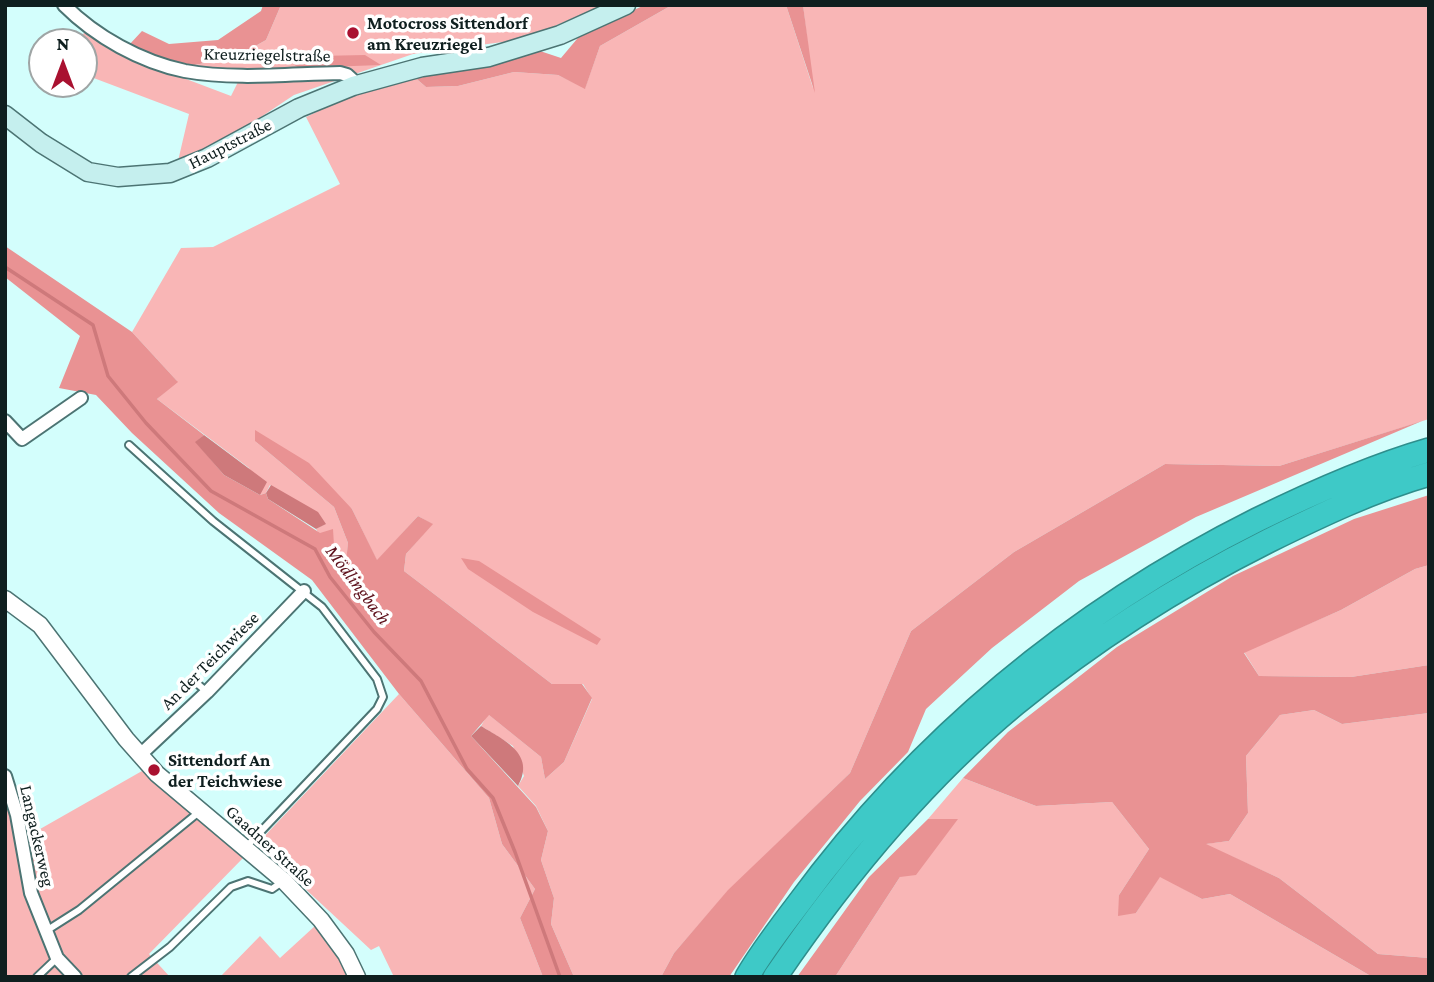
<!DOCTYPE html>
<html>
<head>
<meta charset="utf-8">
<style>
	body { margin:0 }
	#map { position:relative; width:1434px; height:982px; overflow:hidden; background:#d3fefc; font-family:"Crimson Pro",serif }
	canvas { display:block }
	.frame { position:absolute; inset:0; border:7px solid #0f1f1f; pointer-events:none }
	.north { position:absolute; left:28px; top:28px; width:70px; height:70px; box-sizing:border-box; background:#fff; border:2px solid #9fa5a5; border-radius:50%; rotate:0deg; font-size:19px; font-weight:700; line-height:28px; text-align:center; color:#0f1f1f }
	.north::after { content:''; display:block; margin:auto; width:24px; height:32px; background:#a91130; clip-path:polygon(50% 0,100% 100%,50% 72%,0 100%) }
</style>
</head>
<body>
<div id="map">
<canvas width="1434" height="982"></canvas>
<div class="frame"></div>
<div class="north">N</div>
</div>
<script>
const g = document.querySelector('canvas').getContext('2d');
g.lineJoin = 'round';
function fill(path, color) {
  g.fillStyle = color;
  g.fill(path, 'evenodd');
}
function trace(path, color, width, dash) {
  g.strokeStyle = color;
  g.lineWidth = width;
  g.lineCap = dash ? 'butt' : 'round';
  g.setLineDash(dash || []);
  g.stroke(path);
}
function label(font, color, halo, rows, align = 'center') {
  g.font = font + ' "Crimson Pro",serif';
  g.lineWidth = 7;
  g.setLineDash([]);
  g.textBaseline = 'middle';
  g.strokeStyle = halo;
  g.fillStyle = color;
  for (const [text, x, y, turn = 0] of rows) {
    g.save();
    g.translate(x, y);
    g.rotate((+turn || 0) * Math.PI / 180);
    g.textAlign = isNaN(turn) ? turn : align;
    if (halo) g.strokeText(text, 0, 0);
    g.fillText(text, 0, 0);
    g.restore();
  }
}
const green = new Path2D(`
	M281,5H603L525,39L413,54L294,95L222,143L178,161L189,114L91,77L84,70V42H79L85,31L128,57L231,96L243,72L184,67L236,57L266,40Z
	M672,5H786L813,88L803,5H1429V419L1279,466L1165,464L1014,552L911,631L850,773L728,891L674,953L661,977H574L551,924L554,898L541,860L548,831L536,806L518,786L524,776L513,746L481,726L488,714L541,757L545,779L564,762L592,699L583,684H552L404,571L406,554L432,524L418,516L377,561L352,509L255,441L334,507L348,543L346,571L335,563L316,529L325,524L270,485L266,493L260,495L249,468L157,399L177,381L132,332L181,248L213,247L340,184L306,117L364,89L412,75L426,87L458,86L514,72L558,75L585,88L600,46Z
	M1429,565V665L1351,677L1259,676L1244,652L1341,610L1415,569Z
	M399,694L489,798L502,844L535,889L520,918L543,977H394L379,946L371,950L257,844Z
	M1314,710L1342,724L1429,713V958L1378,954L1279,878L1204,844L1229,841L1248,813L1246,756L1280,715Z
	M142,771L245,856L149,954L170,977H5V789L19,841Z
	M963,778L1036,806L1112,802L1149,849L1119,895L1136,913L1160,876L1202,899L1230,894L1369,975L1368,977H835L900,877L957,819H928Z
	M316,925L343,963L350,977H220L260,936L280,958Z`);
const forest = new Path2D(`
	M263,5H281L266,40L236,57L184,67L129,45L142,31L169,44L218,40L261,11Z
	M645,5H672L600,46L585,89L558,75L514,72L458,86L426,87L412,75L540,51L561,58L582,33Z
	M786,5H803L815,93Z
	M365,55L381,65L299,68L290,62L318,56Z
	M5,246L132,332L178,382L157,399L204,435L196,442L224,475L260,495L266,493L268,499L320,533L333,529L335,562L345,571L348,543L334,507L255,441V430L309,463L352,509L377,560L418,516L433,524L406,554L404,571L552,684H582L592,698L564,762L545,779L541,757L489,715L471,736L536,807L548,831L541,860L554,898L551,924L574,977H543L520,918L535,889L502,844L489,798L399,694L312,580L219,513L132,433L96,395L59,388L80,336L5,277Z
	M1422,421L1196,517L1079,581L992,648L926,709L908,752L860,801L794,882L729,977H661L674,953L728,890L850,773L911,631L1014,552L1165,464L1279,466Z
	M1429,495V565L1415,569L1341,610L1244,653L1259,676L1351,677L1429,665V713L1342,724L1314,710L1280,715L1246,756L1248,813L1229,841L1206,844L1279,878L1378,954L1429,958V977H1368L1369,975L1230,894L1202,899L1160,877L1136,913L1118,916L1119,895L1149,849L1112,802L1036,806L963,778L1008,732L1117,647L1233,576L1354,519Z
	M461,558L479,561L601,639L597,645L533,612L468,569Z
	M928,819H958L916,875L900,877L835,977H797L869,877Z`);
const water = new Path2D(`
	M204,435L267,482L260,495L224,475L195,442Z
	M271,485L318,512L326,524L316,529L268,499L266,493Z
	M481,726C504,740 536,754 518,786L471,736Z`);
const stream = new Path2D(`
	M5,267L93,325L108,376L146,423L211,491L315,549L330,577L374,632L421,681L467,769L493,798L515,852L560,977`);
const service = new Path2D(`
	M129,445L213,521L322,607L377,679L383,697L377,709L247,846
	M193,680L207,692
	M46,931L79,910L199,812
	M37,977L57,958
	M131,977L170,947L231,887L248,881L272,889L282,882`);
const minor = new Path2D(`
	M64,5C96,37 141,62 185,71C235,80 289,74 340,73L347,75L358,85
	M5,421L22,439L81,398
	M140,755L207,692L304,591
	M5,776L17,815L31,893L57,958L75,977`);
const tertiary = new Path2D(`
	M5,599L40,625L126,739L157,774L284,881L321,920L346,954L357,977`);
const secondary = new Path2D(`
	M5,115L41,143L88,172L118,177L170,173L207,158L299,108L353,86L422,67L489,57L560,35L626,5`);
const motorway = new Path2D(`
	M747,977C762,951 781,927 799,903C920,739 1075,611 1257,520C1312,493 1370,467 1429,450
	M775,977C843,877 922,781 1015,704C1093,640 1178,586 1268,541C1319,516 1373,490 1429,474`);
const markers = [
	[353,33,7,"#a91130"],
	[154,770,7,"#a91130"]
];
const poiNames = [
	["Motocross Sittendorf",367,23],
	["am Kreuzriegel",367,44],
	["Sittendorf An",168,760],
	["der Teichwiese",168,781]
];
const streetNames = [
	["Kreuzriegelstraße",267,55,1],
	["Hauptstraße",230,144,-27],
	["An der Teichwiese",210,661,-45],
	["Langackerweg",37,836,77],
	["Gaadner Straße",270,846,42]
];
const waterNames = [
	["Mödlingbach",358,585,53]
];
fill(green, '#f9b6b6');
fill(forest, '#e99293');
fill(water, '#ce797b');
trace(stream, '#ce797b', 3.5);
trace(service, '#4c7473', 10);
trace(minor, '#4c7473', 16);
trace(tertiary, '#4c7473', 19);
trace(secondary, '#4c7473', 21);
trace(motorway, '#2e8e8c', 26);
trace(service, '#fff', 6);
trace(minor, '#fff', 12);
trace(tertiary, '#fff', 16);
trace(secondary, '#c5efee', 18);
trace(motorway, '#3ec9c7', 23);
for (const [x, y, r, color] of markers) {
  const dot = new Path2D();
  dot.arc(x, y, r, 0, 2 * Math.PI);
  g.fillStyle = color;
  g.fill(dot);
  trace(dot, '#fff', 2.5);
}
label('bold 18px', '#0f1f1f', '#fff', poiNames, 'left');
label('18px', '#0f1f1f', '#fff', streetNames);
label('italic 19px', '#5d101b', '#fff', waterNames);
</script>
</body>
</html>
